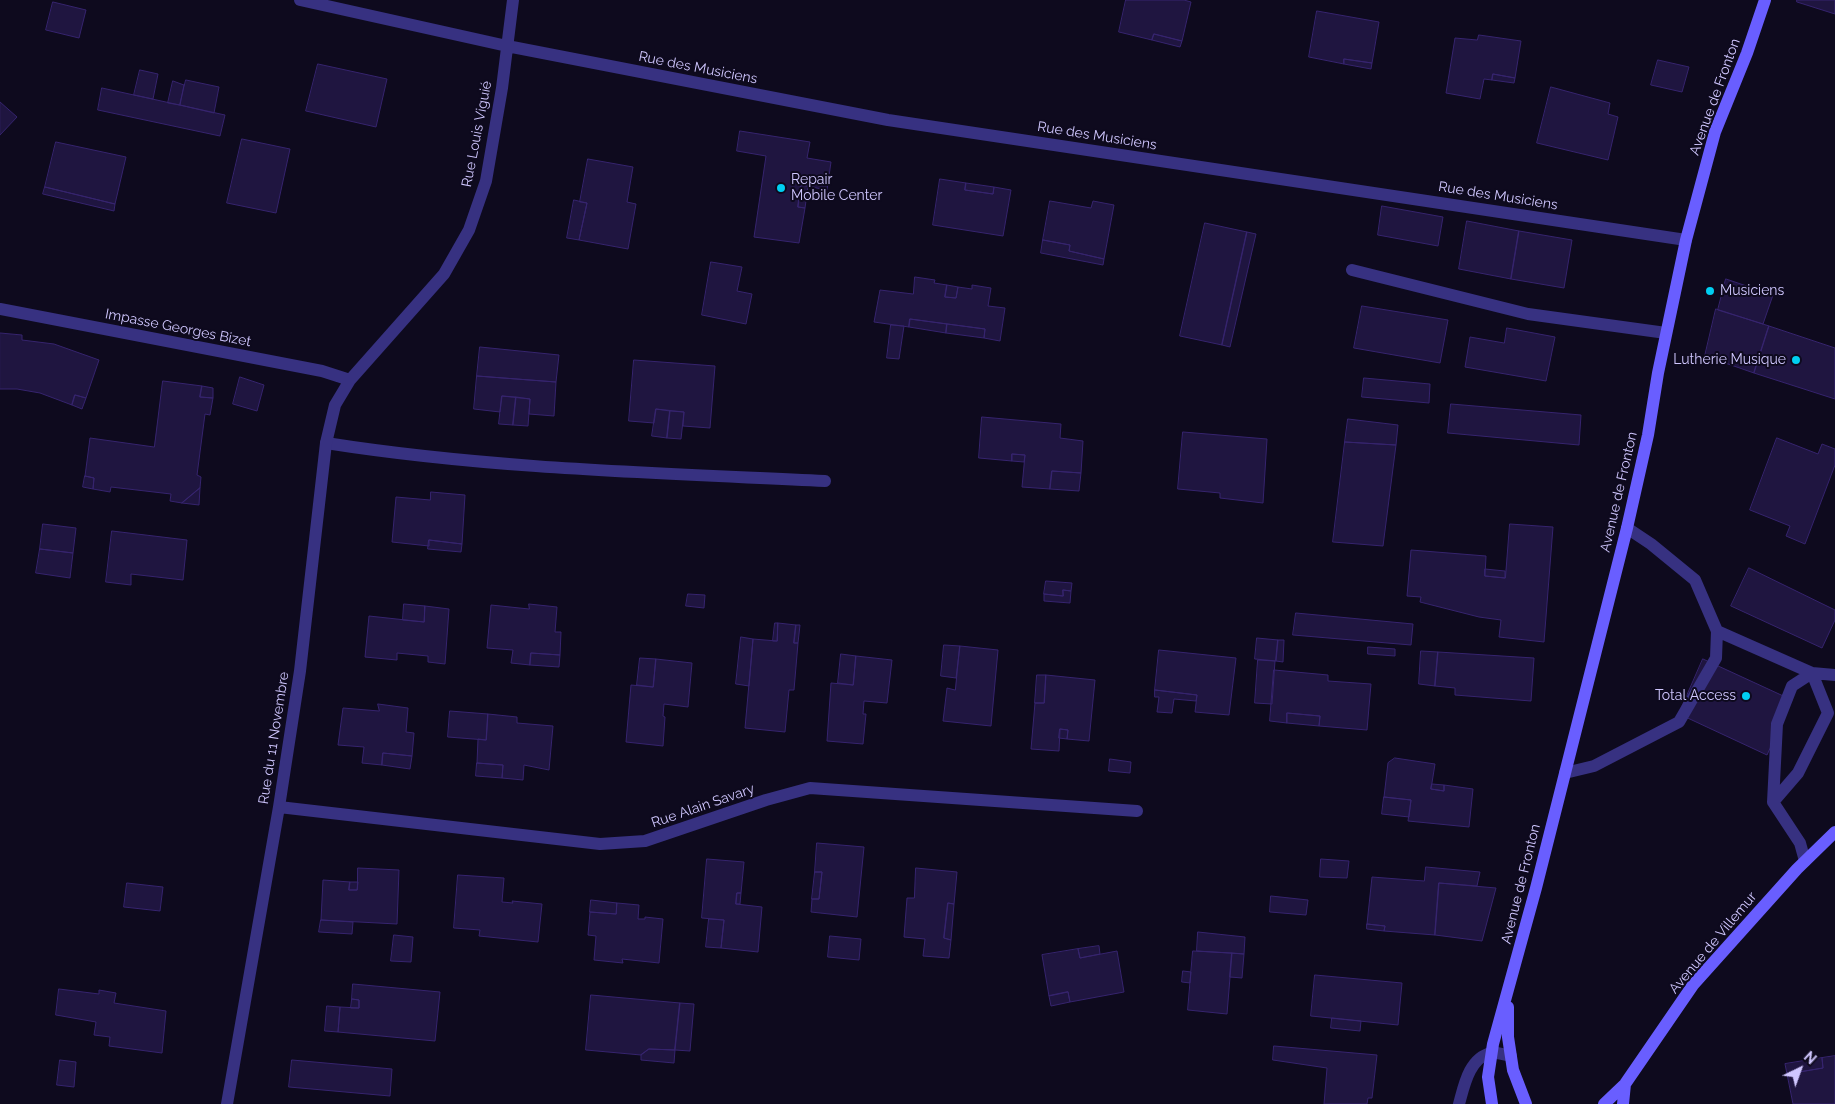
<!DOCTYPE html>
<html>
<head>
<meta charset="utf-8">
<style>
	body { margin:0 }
	#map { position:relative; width:1835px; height:1104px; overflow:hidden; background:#0e0a1e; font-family:Raleway,sans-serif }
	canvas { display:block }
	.north { position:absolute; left:1775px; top:1044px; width:50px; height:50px; -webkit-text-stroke:4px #0e0a1e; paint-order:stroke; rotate:42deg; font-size:14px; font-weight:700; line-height:20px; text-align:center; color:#d0c7ff }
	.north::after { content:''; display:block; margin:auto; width:18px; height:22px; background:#d0c7ff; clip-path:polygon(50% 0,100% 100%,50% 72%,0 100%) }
</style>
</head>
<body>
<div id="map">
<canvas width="1835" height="1104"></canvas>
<div class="north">N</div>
</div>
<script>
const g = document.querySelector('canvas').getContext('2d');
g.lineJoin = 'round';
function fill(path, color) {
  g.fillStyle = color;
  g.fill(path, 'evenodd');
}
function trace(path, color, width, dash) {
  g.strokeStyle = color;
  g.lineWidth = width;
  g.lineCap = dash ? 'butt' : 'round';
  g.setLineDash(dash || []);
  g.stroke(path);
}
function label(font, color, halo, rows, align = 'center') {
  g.font = font + ' Raleway,sans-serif';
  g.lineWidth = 4;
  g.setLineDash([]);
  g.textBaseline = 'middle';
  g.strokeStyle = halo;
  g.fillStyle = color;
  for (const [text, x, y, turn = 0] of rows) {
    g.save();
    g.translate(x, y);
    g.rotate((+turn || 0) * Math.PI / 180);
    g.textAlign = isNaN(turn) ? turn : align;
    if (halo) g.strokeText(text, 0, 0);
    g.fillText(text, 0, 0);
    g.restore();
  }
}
const building = new Path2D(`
	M1126,0H1184L1191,2L1182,41L1154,34L1152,40L1119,32Z
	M1797,0H1835V14L1797,2Z
	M53,2L86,10L79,38L46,30Z
	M1317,11L1379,22L1372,63L1344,59V64L1309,57Z
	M1154,34L1182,41L1180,47L1152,40Z
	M1479,35L1521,41L1515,78L1493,74L1492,80L1484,79L1480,99L1446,93L1455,38L1477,40Z
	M1344,59L1372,63L1371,69L1344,64Z
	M1658,60L1689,67L1682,92L1651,85Z
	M318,64L387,79L376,127L306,111Z
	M140,70L158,74L153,99L134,95Z
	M1493,74L1515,78L1514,83L1492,80Z
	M186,80L219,87L214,113L180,105Z
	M173,81L184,85L180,105L168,103Z
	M1551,87L1610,103L1608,114L1618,117L1608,160L1537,143Z
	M102,88L225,115L220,136L98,110Z
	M0,102L17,117L0,135Z
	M740,131L810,142L807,158L831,162L827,190L801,185L798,207L805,208L799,243L754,237L766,156L737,151Z
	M242,139L290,149L276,213L227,203Z
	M56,142L126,157L115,204L45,187Z
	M588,159L633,167L627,202L636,204L628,249L579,240L587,203L580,202Z
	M940,179L966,183L965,190L993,194L994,187L1011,190L1003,236L933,225Z
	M966,183L994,187L993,194L965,190Z
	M801,185L808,186L805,208L798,207Z
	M45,187L115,204L114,211L43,194Z
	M574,200L587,203L579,240L567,238Z
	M1050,201L1091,208L1093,201L1114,205L1104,259L1069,251L1070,245L1043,240Z
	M1382,206L1443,217L1438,246L1378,235Z
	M1467,221L1519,231L1511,279L1459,269Z
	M1205,223L1247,232L1222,345L1180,336Z
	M1519,231L1572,240L1564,288L1511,279Z
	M1247,232L1256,234L1230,347L1222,345Z
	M1043,240L1070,245L1069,251L1104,259L1103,265L1041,253Z
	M711,262L742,267L737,291L752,294L746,324L702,315Z
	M915,277L935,280L934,283L947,285L945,297L956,298L958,287L972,289V285L991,288L988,306L1005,308L1000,341L984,338L985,329L910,319L909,327L874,322L880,290L913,294Z
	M1726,279L1773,295L1763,324L1718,310Z
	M947,285L958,287L956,298L945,297Z
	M1362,306L1448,320L1440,363L1354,348Z
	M1716,309L1769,326L1754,373L1705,356Z
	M910,319L947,324L946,333L909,327Z
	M947,324L985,329L984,338L946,333Z
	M891,325L904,326L899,359L887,358Z
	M1769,326L1835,348V399L1754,373Z
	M1507,328L1555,337L1546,381L1465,367L1470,337L1504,343Z
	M0,333L22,335V340L54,344L99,360L86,398L75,395L72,405L40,393L17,389H0Z
	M480,347L559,355L556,382L477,376Z
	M634,360L715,366L710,428L683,426L684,412L656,409L654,423L629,421Z
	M477,376L556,382L554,416L529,414L530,399L502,396L500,412L474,409Z
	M240,377L264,385L257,411L233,404Z
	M1364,378L1430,384L1429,403L1362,397Z
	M163,381L202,386L200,397L213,398L210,415L205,414L197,475L201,477L200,488L182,503L170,501L171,494L111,487L110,492L93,489L94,478L85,476L90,438L154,447Z
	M202,386L213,388V398L200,397Z
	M75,395L86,398L82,409L72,405Z
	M502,396L516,397L513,425L499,424Z
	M516,397L530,399L528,426L513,425Z
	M1451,404L1581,415L1579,445L1448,433Z
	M656,409L670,411L667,438L652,436Z
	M670,411L684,412L681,439L667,438Z
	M982,417L1061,424L1060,438L1083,441L1081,473L1052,471L1050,489L1022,487L1025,455L1012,454V461L979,458Z
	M1348,419L1398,425L1396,445L1345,442Z
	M1183,432L1267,439L1263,503L1220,498V493L1178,489Z
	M1777,438L1818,454L1822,444L1835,449V465L1805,544L1786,536L1790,526L1750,510Z
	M1345,442L1396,445L1383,546L1333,542Z
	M1012,454L1025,455L1024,462L1012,461Z
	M1052,471L1081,473L1079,491L1050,489Z
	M85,476L94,478L93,489L83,487Z
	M200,488L199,505L182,503Z
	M431,492L465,495L462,544L429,540V546L392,542L396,497L430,500Z
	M43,524L76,528L73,553L40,549Z
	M1510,524L1553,527L1544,642L1499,637L1501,620L1479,617L1420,602L1421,597L1407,596L1411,550L1486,556L1485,576L1505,578Z
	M112,531L187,540L183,580L131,574V585L106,582Z
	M429,540L462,544L461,552L428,549Z
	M40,549L73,553L70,578L36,573Z
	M1749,568L1835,610V620L1822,648L1731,606Z
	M1485,569L1505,571V578L1485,576Z
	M1046,581L1072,583L1071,591L1063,590V596L1044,594Z
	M1063,590L1071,591L1070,603L1044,601V594L1063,596Z
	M688,594L705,595L704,608L686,606Z
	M404,604L425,606L424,622L403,620Z
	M529,604L557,607L555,632H561L560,655L531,653L530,665L511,663L513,650L487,648L491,605L529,609Z
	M425,606L449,609L445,664L428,662V656L397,653V660L365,657L369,616L424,622Z
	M1296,613L1413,624L1411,645L1293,635Z
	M775,623H778L777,641H773Z
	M778,623L796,625L794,643H798L794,690H789L785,732L745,728L753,639L777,641Z
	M796,625H800L798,643H794Z
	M741,637L753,639L749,686L736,684Z
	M1257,638L1278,640L1276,661L1255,659Z
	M1278,640H1284L1283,662L1276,661Z
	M944,645L960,646L956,678L941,676Z
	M960,646L998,650L991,726L943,721L947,688L955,690Z
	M1368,647L1395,649V656L1368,654Z
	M1159,650L1236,658L1229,715L1195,712L1197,695L1155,690Z
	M1421,651L1438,652L1435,686L1419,684Z
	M1438,652L1534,658L1531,701L1455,695V688L1435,686Z
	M531,653L560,655L559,667L530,665Z
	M841,654L856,656L853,685L838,683Z
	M856,656L892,660L887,703L864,701L863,714H866L863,744L827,741L831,683L853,685Z
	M640,658L656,659L653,687L637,685Z
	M656,659L692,663L688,707L664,704L663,716L665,717L663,746L626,742L631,685L653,687Z
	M1703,659L1792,700L1767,755L1679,714Z
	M1258,660L1275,661L1272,704L1255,703Z
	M1274,670L1328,675V681L1371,684L1367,730L1319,726L1320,716L1287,713V723L1270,721Z
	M1037,675H1046L1044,703H1035Z
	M1046,675L1095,680L1089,741L1067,739L1068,730L1060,729L1059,751L1031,749L1035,703H1044Z
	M1155,690L1197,695L1196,701L1174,699L1172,713L1157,712L1159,697H1155Z
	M378,704L408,708L406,732L414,733L412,756L383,753L382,765L362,763L364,747L338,745L343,708L379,711Z
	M450,711L488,714L486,740L448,737Z
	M1287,713L1320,716L1319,726L1287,723Z
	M488,714L517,717V723L553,726L549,770L524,765L523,780L502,778L503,765L477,763L478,739L486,740Z
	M1060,729L1068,730L1067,739L1059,738Z
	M383,753L412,756L410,769L382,765Z
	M1395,758L1435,764L1431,789L1444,791V785L1473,789L1469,827L1408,821L1411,800L1384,797L1388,763Z
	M1110,759L1131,762L1130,773L1109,771Z
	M477,763L503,765L502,778L476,776Z
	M1432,784L1444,785V791L1431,789Z
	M1384,797L1411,800L1409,817L1382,814Z
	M817,843L864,847L857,917L811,912L812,899H819L822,872H815Z
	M707,859L744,862L741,893H737L736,904L762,907L758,952L721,948L724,920L702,918Z
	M1321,859L1349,861L1347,878L1320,877Z
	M1426,867L1480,872L1477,886L1439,883L1435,935L1384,931L1385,926L1367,924L1372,877L1424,881Z
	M358,868L399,870L397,924L321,920L323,880L350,882L349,890H357Z
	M916,868L957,872L954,904L948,903L944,938L951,940L949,958L923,956L925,939L904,937L907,898H914Z
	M815,872H822L819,899H812Z
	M458,875L504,878L502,902L513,903L512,901L542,904L538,942L479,936L480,930L454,928Z
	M350,882H358L357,890H349Z
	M127,883L163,887L160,911L124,907Z
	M1439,883L1496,888L1482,941L1435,935Z
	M737,893H741L740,904H736Z
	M1271,896L1308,900L1306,915L1270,912Z
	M591,900L617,903L616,914L590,912Z
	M617,903L639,905L638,919H645V917L663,919L659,963L622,959L623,963L594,960L596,936L588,935L590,912L616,914Z
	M948,903L954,904L951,940L944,938Z
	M709,919L724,920L721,948L706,947Z
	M321,920L353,922L352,934L319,932Z
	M1367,924L1385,926L1384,931L1367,929Z
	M1198,932L1245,937L1244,954L1197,951Z
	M394,935L413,937L411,962L391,961Z
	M830,936L861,939L859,960L828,957Z
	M1099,946L1100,954L1080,958L1078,949Z
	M1078,949L1080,958L1117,951L1124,992L1070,1002L1068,992L1049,996L1042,955Z
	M1193,951L1232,953L1227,1014L1188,1010Z
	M1232,953L1244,954L1242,978L1230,977Z
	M1183,971L1191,972L1190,983L1182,982Z
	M1315,975L1402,983L1398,1025L1311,1016Z
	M353,984L440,992L435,1041L338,1032L340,1007L359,1008V1000L352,999Z
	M59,989L99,994V990L116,993L114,1003L166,1011L162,1053L109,1046L110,1037L94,1035L96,1022L56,1015Z
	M1068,992L1070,1002L1051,1006L1049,996Z
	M591,995L680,1003L675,1050L649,1049L641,1055L586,1050Z
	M352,999L359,1000V1008H351Z
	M680,1003L694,1004L690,1051L675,1050Z
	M327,1006L340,1007L338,1032L325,1031Z
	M1332,1018L1361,1021L1360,1031L1331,1028Z
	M1274,1046L1377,1055L1372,1098H1368L1367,1104H1324L1327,1068L1273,1060Z
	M649,1049L675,1050L674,1063L641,1060V1055Z
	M1835,1056V1104H1793L1787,1074L1823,1068L1822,1058Z
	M1822,1058L1823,1068L1787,1074L1785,1064Z
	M60,1060L76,1062L74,1087L57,1085Z
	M292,1060L392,1069L390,1096L289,1087Z`);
const lane = new Path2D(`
	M1352,270L1528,314L1666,333
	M326,443C491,469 659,473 825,481
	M1717,631L1812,673L1828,713L1798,773L1773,802
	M1565,773L1594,766L1679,722L1716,658L1717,631L1695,580L1651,544L1627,528
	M1805,861L1800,843L1773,802L1777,724L1792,686L1812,673L1835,675
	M1459,1104C1464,1086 1469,1058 1491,1053C1497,1052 1505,1055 1511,1056`);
const street = new Path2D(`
	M300,0L507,46L888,120L1686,240
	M0,309L322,371L350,380
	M279,807L600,844L645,841L766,800L810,788L1137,811
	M227,1104L279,807L300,671L326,443L335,405L350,380L444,274L469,230L486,181L502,88L513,0`);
const secondary = new Path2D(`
	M1508,1007V1037L1513,1070L1526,1104
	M1492,1104L1488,1077L1493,1044L1536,888L1627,528L1648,435L1658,373L1686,240L1715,132L1747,53L1765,0
	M1604,1104L1625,1084L1693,985L1797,869L1835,832
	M1623,1104L1625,1084`);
const markers = [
	[781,188,5,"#00cff2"],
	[1710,291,5,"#00cff2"],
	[1796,360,5,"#00cff2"],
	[1746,696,5,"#00cff2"]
];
const streetNames = [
	["Rue des Musiciens",698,68,11],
	["Avenue de Fronton",1715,97,-70],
	["Rue Louis Viguié",477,134,-79],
	["Rue des Musiciens",1097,136,9],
	["Rue des Musiciens",1498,196,9],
	["Impasse Georges Bizet",178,328,11],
	["Avenue de Fronton",1619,492,-77],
	["Rue du 11 Novembre",274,738,-81],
	["Rue Alain Savary",703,806,-19],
	["Avenue de Fronton",1521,884,-76],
	["Avenue de Villemur",1713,943,-50]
];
const poiNames = [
	["Repair",791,180],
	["Mobile Center",791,196],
	["Musiciens",1720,291],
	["Lutherie Musique",1786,360,"right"],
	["Total Access",1736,696,"right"]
];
fill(building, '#1f1540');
trace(building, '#36246e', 1);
trace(lane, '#373181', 12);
trace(street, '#373181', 12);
trace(secondary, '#695eff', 12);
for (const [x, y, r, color] of markers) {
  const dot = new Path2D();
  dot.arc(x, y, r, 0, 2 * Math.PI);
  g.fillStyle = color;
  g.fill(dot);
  trace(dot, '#0e0a1e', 2);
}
label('14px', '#d0c7ff', '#0e0a1e', streetNames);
label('14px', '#d0c7ff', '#0e0a1e', poiNames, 'left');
</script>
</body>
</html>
